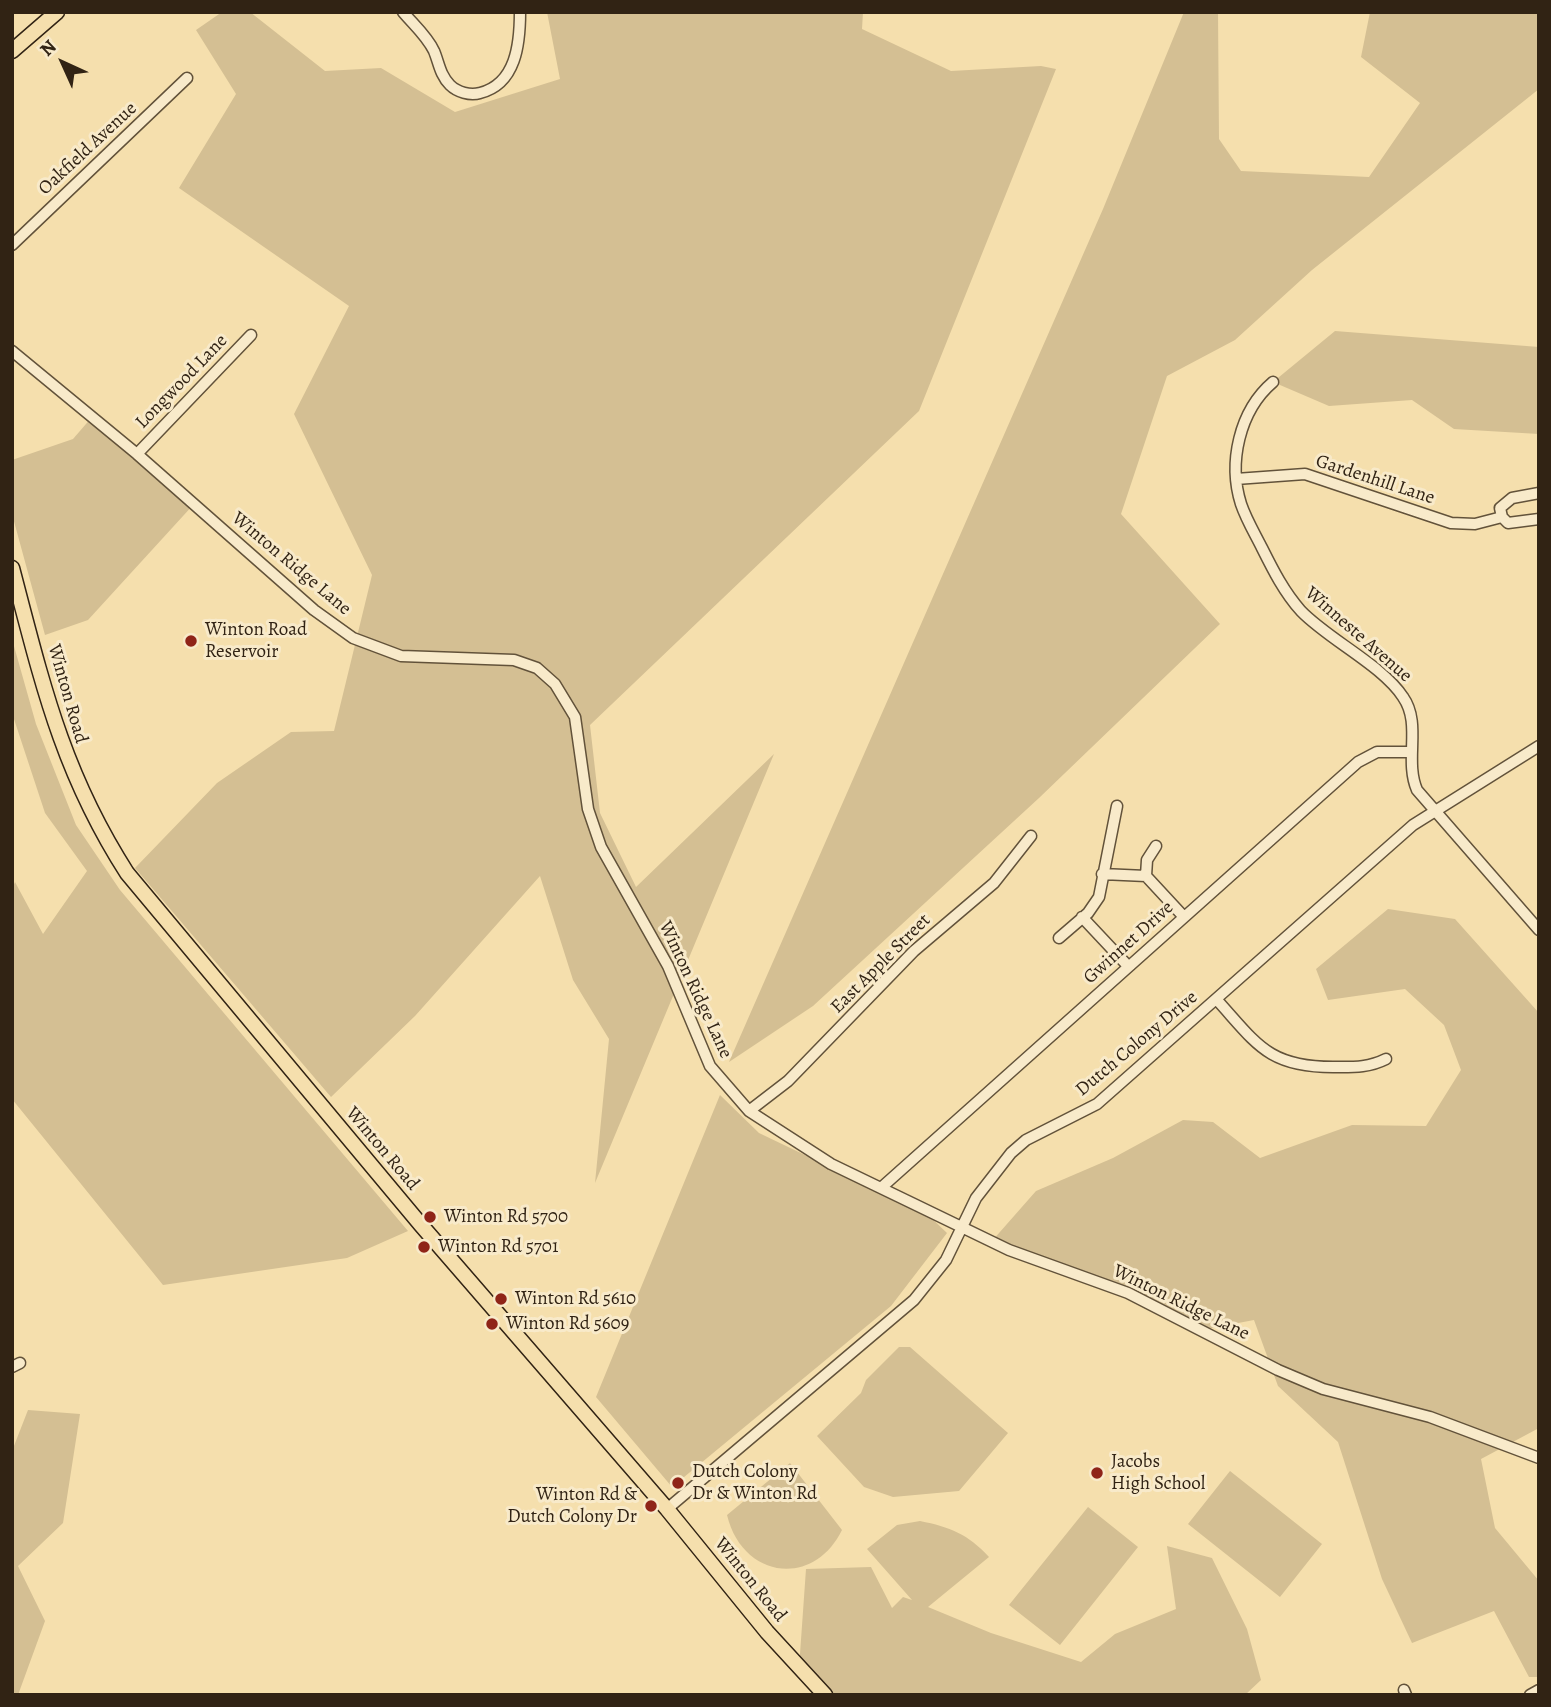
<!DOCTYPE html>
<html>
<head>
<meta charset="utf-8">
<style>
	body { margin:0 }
	#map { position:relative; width:1551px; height:1707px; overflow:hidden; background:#f5dfad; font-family:Alegreya,serif }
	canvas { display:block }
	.frame { position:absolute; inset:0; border:14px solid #312314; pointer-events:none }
	.north { position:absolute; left:28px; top:28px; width:70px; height:70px; -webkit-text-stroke:5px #f8eaca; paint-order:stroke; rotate:315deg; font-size:19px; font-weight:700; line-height:28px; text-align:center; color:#312314 }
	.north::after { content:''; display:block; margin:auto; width:24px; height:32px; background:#312314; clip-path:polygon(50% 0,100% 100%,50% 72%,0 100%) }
</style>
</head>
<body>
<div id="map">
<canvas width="1551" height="1707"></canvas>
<div class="frame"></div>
<div class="north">N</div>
</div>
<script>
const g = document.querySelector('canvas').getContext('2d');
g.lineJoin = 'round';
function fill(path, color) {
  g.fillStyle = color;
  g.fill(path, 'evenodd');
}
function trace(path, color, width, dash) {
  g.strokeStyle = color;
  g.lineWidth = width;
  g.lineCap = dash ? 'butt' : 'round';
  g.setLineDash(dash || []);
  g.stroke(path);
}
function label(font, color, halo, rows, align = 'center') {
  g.font = font + ' Alegreya,serif';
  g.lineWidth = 6;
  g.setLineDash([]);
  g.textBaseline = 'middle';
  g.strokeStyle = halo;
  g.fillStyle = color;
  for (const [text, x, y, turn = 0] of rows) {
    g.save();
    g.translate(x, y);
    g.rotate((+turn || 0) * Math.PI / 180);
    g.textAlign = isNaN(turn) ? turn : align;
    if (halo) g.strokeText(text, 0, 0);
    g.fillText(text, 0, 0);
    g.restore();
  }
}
const green = new Path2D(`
	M222,12H250L325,71L381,68L455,112L560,79L547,12H863L862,29L951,71L1041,66L1056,69L919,411L590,725L600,813L636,887L774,754L595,1183L609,1039L573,980L540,876L415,1016L331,1097L135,868L217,783L291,732L334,731L372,575L294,414L349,306L179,188L236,94L196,30Z
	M1184,12H1218L1219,139L1241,171L1369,177L1420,103L1361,57L1370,12H1539V89L1312,270L1235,340L1167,376L1121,514L1220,624L1039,798L813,1006L729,1062L1103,209Z
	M1335,331L1539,347V434L1454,429L1412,400L1329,406L1273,382Z
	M92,417L194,504L88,620L45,635L12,514V460L73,439Z
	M12,639L36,724L76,825L120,890L408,1231L347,1258L163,1285L12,1099V889L15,882L43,934L87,871L45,813L12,713Z
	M1388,909L1455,919L1539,1013V1428L1481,1459L1495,1528L1539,1581V1677H1529L1494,1611L1412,1643L1382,1579L1338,1442L1278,1386L1254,1320L1201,1330L1128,1293L992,1241L1036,1191L1113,1158L1183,1120L1213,1122L1260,1158L1352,1125L1426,1126L1461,1070L1444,1025L1405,989L1328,1000L1316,969Z
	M720,1095L759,1133L926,1213L947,1233L891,1306L672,1487L596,1397Z
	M899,1347H910L1008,1433L959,1491L893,1497L864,1487L817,1436L861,1393L866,1380Z
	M28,1410L80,1414L63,1523L18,1566L45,1621L18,1695H12V1451Z
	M790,1463L842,1530C813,1589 742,1578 727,1515Z
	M1230,1471L1322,1544L1280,1597L1188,1524Z
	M1088,1507L1138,1547L1060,1645L1009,1605Z
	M920,1521C950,1527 968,1534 989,1557L928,1607L991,1633L1081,1662L1115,1634L1176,1609L1167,1546L1212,1558L1247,1629L1261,1680L1245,1695H825L799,1668L806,1569L871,1567L892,1608L903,1597L912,1600L867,1549L897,1525Z`);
const minor = new Path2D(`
	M403,12C413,24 427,36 434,51C439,63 440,75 450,85C457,92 470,96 480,93C516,84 520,44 520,12
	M12,245L187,78
	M12,351L137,454L314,610L353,638L401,656L514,660L537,668L555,684L575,717L588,809L601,847L668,966L710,1066L749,1111L831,1164L916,1205L1009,1250L1128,1293L1278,1370L1323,1389L1430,1417L1539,1458
	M1273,382C1239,411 1228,463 1241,504C1246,519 1255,534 1262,548C1273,570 1284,592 1301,611C1329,640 1382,665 1403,697C1422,724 1404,760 1417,790L1539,930
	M137,454L251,335
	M1236,479L1305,474L1451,523L1475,524L1502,517
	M1539,493L1512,498L1500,508L1502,517L1508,523L1539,519
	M1156,846L1147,860L1146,876L1184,917
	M1102,874L1146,876
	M1082,917L1128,966
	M1059,938L1088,913L1099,897L1117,806
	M1217,1000C1257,1044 1268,1067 1333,1067C1353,1067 1368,1068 1386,1059
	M749,1111L788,1081L914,951L994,883L1031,836
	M882,1187L1358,762L1377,752H1411
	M12,1367L20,1363
	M667,1509L914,1300L946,1260L976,1198L1011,1153L1026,1140L1097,1104L1413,825L1539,746
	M1404,1690L1406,1695
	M1530,1695L1539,1690`);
const major = new Path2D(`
	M12,51L57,12
	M12,568C42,682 62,772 127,873L421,1225L667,1509L767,1632L825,1695`);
const markers = [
	[191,641,7,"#8f2418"],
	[430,1217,7,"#8f2418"],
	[424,1247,7,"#8f2418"],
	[501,1299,7,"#8f2418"],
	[492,1324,7,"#8f2418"],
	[1097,1473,7,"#8f2418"],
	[678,1483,7,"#8f2418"],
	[651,1506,7,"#8f2418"]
];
const streetNames = [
	["Oakfield Avenue",88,149,-43],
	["Longwood Lane",182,382,-46],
	["Gardenhill Lane",1375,480,18],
	["Winton Ridge Lane",291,564,40],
	["Winneste Avenue",1358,635,41],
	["Winton Road",67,694,74],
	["Gwinnet Drive",1129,943,-42],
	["East Apple Street",881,964,-45],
	["Winton Ridge Lane",695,990,65],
	["Dutch Colony Drive",1137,1044,-40],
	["Winton Road",382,1149,50],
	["Winton Ridge Lane",1181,1303,26],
	["Winton Road",750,1580,51]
];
const poiNames = [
	["Winton Road",205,630],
	["Reservoir",205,652],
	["Winton Rd 5700",444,1217],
	["Winton Rd 5701",438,1247],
	["Winton Rd 5610",515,1299],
	["Winton Rd 5609",506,1324],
	["Jacobs",1111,1462],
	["High School",1111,1484],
	["Dutch Colony",692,1472],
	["Dr & Winton Rd",692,1494],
	["Winton Rd &",637,1495,"right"],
	["Dutch Colony Dr",637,1517,"right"]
];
fill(green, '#d4bf93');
trace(minor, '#62523a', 13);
trace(major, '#312314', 17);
trace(minor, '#f8eaca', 10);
trace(major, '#f5dfad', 14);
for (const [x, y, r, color] of markers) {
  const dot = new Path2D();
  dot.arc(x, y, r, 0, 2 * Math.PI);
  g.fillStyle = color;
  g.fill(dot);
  trace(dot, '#f8eaca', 2.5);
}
label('19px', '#312314', '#f8eaca', streetNames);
label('19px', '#312314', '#f8eaca', poiNames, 'left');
</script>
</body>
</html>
